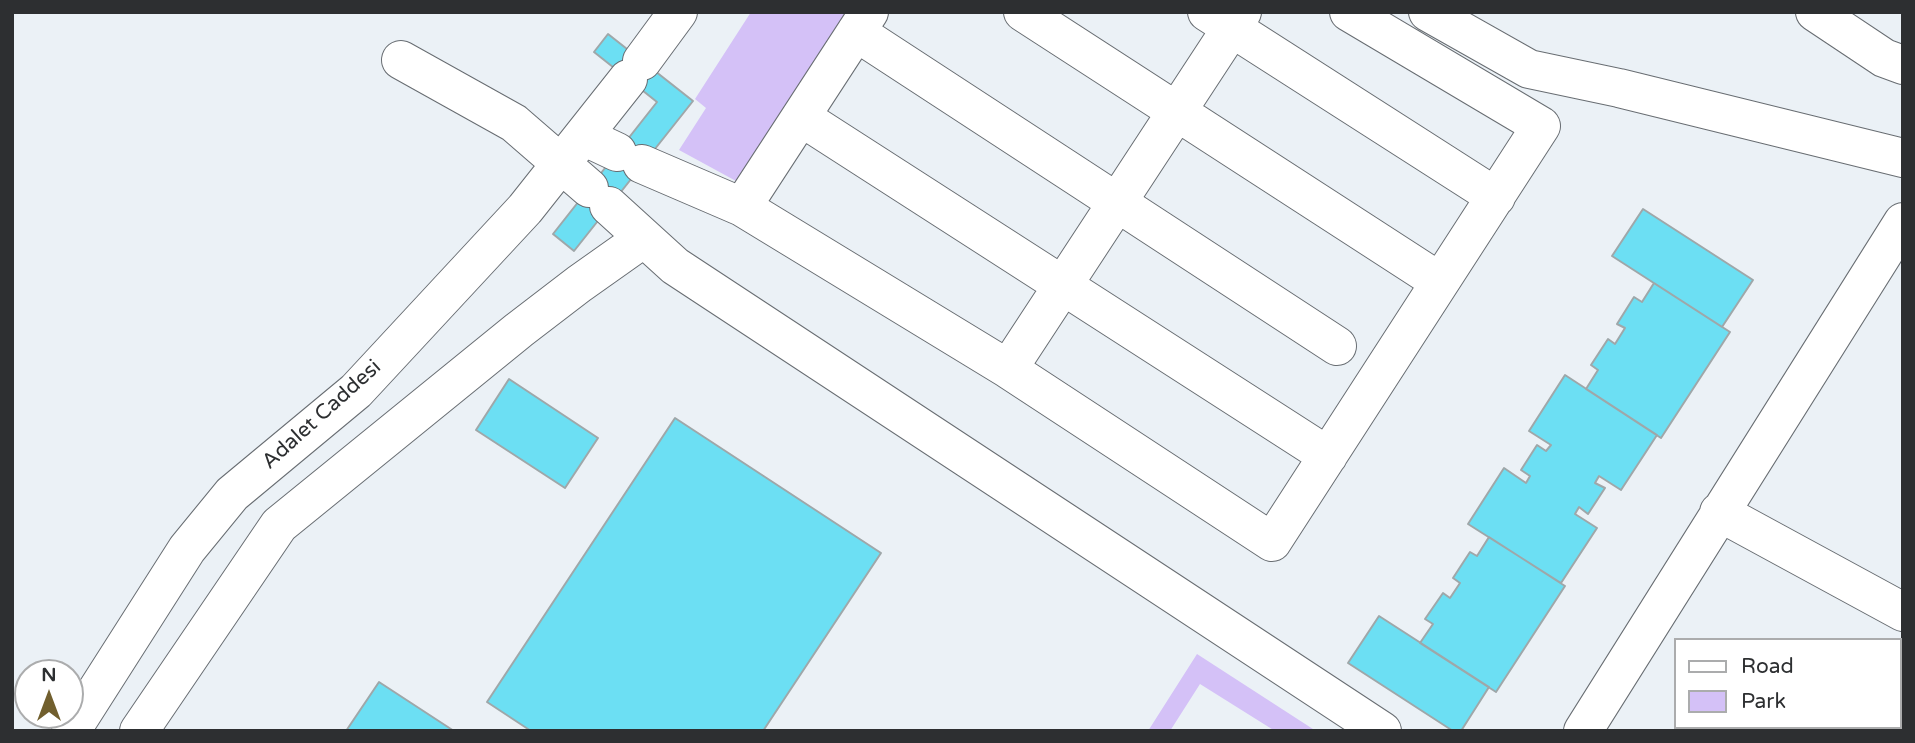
<!DOCTYPE html>
<html>
<head>
<meta charset="utf-8">
<style>
	body { margin:0 }
	#map { position:relative; width:1915px; height:743px; overflow:hidden; background:#ebf1f6; font-family:"Varela Round",sans-serif }
	canvas { display:block }
	.frame { position:absolute; inset:0; border:14px solid #2d2f31; pointer-events:none }
	.legend { position:absolute; left:1674px; top:638px; width:228px; height:91px; box-sizing:border-box; background:#fff; border:2px solid #abacad; margin:0; padding:9px 12px; list-style:none; font-size:21px; color:#2d2f31 }
	.legend li { display:flex; align-items:center; gap:14px; height:35px }
	.legend b { width:35px; border:2px solid #abacad }
	.north { position:absolute; left:14px; top:659px; width:70px; height:70px; box-sizing:border-box; background:#fff; border:2px solid #abacad; border-radius:50%; rotate:0deg; font-size:19px; font-weight:700; line-height:28px; text-align:center; color:#2d2f31 }
	.north::after { content:''; display:block; margin:auto; width:24px; height:32px; background:#715f2e; clip-path:polygon(50% 0,100% 100%,50% 72%,0 100%) }
</style>
</head>
<body>
<div id="map">
<canvas width="1915" height="743"></canvas>
<div class="frame"></div>
<ul class="legend">
<li><b style="height:9px;background:#fff"></b>Road</li>
<li><b style="height:19px;background:#d4c1f7"></b>Park</li>
</ul>
<div class="north">N</div>
</div>
<script>
const g = document.querySelector('canvas').getContext('2d');
g.lineJoin = 'round';
function fill(path, color) {
  g.fillStyle = color;
  g.fill(path, 'evenodd');
}
function trace(path, color, width, dash) {
  g.strokeStyle = color;
  g.lineWidth = width;
  g.lineCap = dash ? 'butt' : 'round';
  g.setLineDash(dash || []);
  g.stroke(path);
}
function label(font, color, halo, rows, align = 'center') {
  g.font = font + ' "Varela Round",sans-serif';
  g.lineWidth = 6;
  g.setLineDash([]);
  g.textBaseline = 'middle';
  g.strokeStyle = halo;
  g.fillStyle = color;
  for (const [text, x, y, turn = 0] of rows) {
    g.save();
    g.translate(x, y);
    g.rotate((+turn || 0) * Math.PI / 180);
    g.textAlign = isNaN(turn) ? turn : align;
    if (halo) g.strokeText(text, 0, 0);
    g.fillText(text, 0, 0);
    g.restore();
  }
}
const green = new Path2D(`
	M751,12H846L736,181L679,150L706,108L695,99Z
	M1197,654L1316,731H1275L1200,684L1170,731H1148Z`);
const building = new Path2D(`
	M608,34L693,101L574,251L553,234L657,102L594,52Z
	M1643,209L1753,280L1722,327L1612,256Z
	M1654,283L1730,332L1661,438L1586,389L1598,370L1591,365L1608,339L1615,344L1625,328L1617,324L1634,297L1642,302Z
	M1565,375L1657,435L1621,490L1599,476L1595,483L1605,488L1588,514L1579,507L1575,514L1597,528L1561,583L1468,524L1504,468L1526,483L1530,476L1521,470L1537,445L1546,451L1551,445L1529,431Z
	M509,379L598,438L565,488L476,430Z
	M675,418L881,553L763,731H531L487,702Z
	M1489,537L1565,586L1496,692L1420,643L1433,624L1425,619L1443,593L1450,598L1460,583L1453,578L1470,552L1477,556Z
	M1379,616L1489,687L1461,731H1453L1348,663Z
	M379,682L454,731H346Z`);
const minor = new Path2D(`
	M1023,12L1440,282
	M1207,12L1496,197
	M1428,12L1529,69L1619,88L1903,158
	M1815,12L1884,58L1903,65
	M856,32L1337,346
	M401,60L514,123L589,188
	M642,61L678,12
	M801,117L1328,456
	M583,136L617,152
	M642,164L742,207L1008,369L1272,542L1541,126L1349,12
	M609,206L675,266L1382,731
	M742,207L869,12
	M1008,369L1242,12
	M1719,512L1903,612
	M71,731L187,549L232,494L356,391L525,209L628,79
	M139,731L279,525L519,330L579,284L644,238
	M1583,731L1903,222`);
const streetNames = [
	["Adalet Caddesi",322,415,-42]
];
fill(green, '#d4c1f7');
fill(building, '#6cdff3');
trace(building, '#9fa7a9', 2);
trace(minor, '#686d72', 40);
trace(minor, '#fff', 38);
label('21px', '#2d2f31', '#fff', streetNames);
</script>
</body>
</html>
